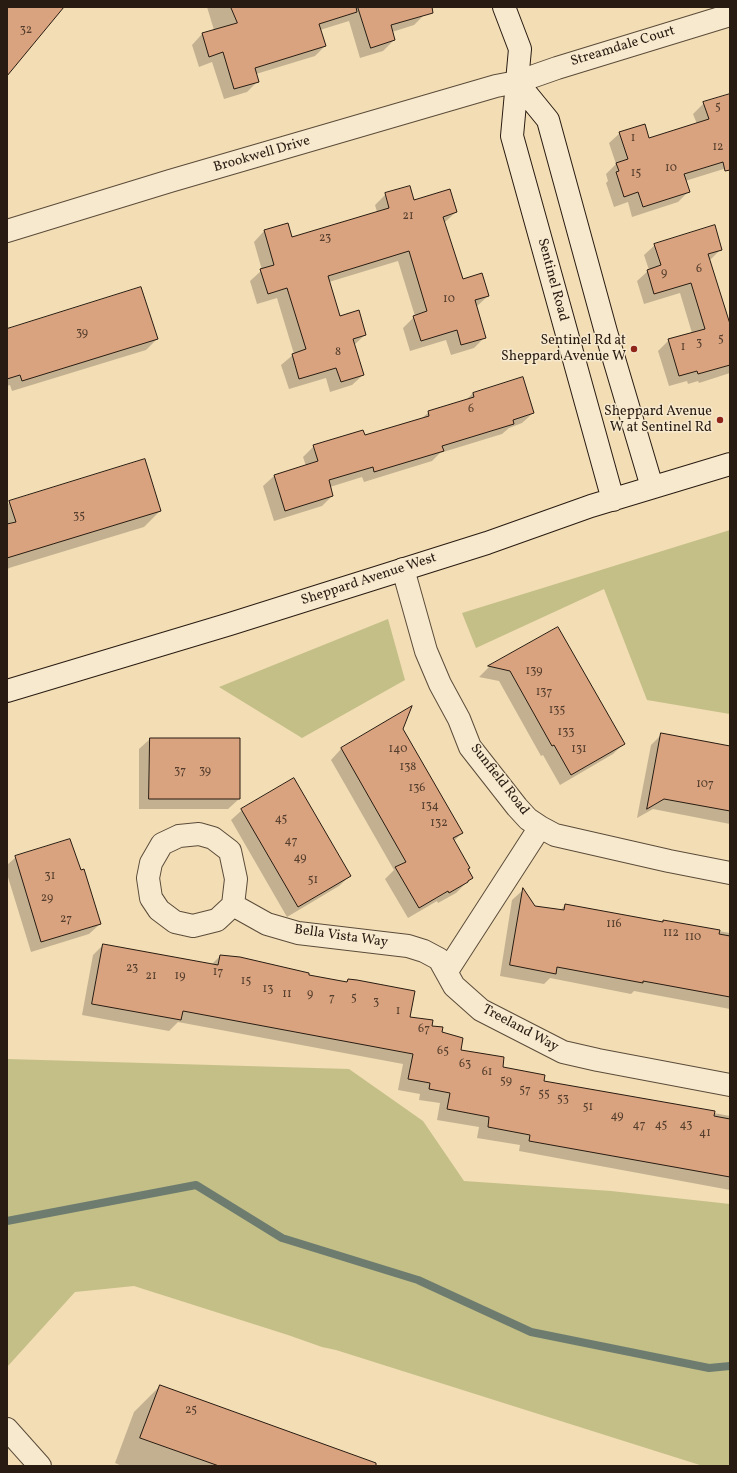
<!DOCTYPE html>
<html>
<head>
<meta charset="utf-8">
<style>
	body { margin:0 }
	#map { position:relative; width:737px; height:1473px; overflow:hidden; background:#f3ddb4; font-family:Vollkorn,serif }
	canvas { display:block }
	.frame { position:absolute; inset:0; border:8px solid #281b11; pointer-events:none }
</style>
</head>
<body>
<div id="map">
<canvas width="737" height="1473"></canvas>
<div class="frame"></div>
</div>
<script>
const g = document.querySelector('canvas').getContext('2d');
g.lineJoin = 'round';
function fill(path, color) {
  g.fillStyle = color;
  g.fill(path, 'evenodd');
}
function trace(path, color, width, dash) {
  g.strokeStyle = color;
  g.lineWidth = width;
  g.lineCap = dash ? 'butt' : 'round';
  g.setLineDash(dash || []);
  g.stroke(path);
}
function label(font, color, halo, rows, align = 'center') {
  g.font = font + ' Vollkorn,serif';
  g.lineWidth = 3;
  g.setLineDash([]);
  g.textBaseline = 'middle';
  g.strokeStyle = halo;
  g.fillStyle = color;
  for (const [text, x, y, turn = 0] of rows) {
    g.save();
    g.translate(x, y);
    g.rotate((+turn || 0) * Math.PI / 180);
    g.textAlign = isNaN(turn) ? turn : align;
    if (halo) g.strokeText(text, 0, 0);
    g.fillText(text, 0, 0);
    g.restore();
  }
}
const green = new Path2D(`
	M730,530V714L647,700L604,589L476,648L462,613Z
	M388,619L405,680L302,738L219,687Z
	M7,1059L349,1069L423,1121L464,1181L611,1191L730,1204V1466H703L336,1350L322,1347L288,1335L134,1286L75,1292L7,1367Z`);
const shadow = new Path2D(`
	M207,7H422L425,14L414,25L392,32L394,40L383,51L360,58L349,21L320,30L325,46L315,56L256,74L258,81L247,92L224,99L212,62L199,67L192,45L202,34L214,30Z
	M730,100V167L685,181L688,192L678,202L632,217L628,202L614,207L606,183L608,181L606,174L616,164L609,143L620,133L649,139L697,124L693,114L704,103Z
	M386,194L456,212L444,223L462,280L488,296L476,307L485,337L474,348L451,355L446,340L410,351L403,328L415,316L398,261L329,282L339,317L365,335L354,345L363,375L352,385L330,392L326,378L289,389L281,365L294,354L277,298L257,304L250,281L262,270L254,242L264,231L287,224L292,238L377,212L375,205Z
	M655,245L721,249L709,261L730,324V373L699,383L698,381L688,384L687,381L669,386L658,351L669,340L692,333L680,293L644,304L637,281L649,270L644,255Z
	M7,330L157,339L146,350L12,391L10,385L7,386Z
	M473,393L533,413L522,423L509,428L502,434L440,453L432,461L364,482L362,477L330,487L332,496L322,506L274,521L263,486L274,476L306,466L303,457L314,446L364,437L421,419L429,412L466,400Z
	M10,502L160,511L144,527L9,568L7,570V505Z
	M558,628L624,743L613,754L560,785L543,755L541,756L499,681L479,677L489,667Z
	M410,709L402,729L462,833L454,841L471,878L456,893L438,903L437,901L408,918L385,879L394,870L331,760L341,749Z
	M662,734L730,747V824L653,809L637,818L651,745Z
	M150,739L239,799L228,809H139V749Z
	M242,810L350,876L339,886L287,917L231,820Z
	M16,857L100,924L89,934L31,952L7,874V865Z
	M523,890L535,906L560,911L565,905L662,922L663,921L730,933V1009L634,991L631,994L550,978L544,984L500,976L512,900Z
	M103,945L211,965L220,956L308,976L345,982L348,980L409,1018L431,1027L441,1033L460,1051L501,1068L543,1081L730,1116V1190L519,1151L520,1145L477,1138L479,1127L437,1120L440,1103L419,1100L420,1094L398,1090L403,1064L178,1022L169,1031L82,1015L93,955Z
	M160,1386L380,1466H122L115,1463L134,1412Z`);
const stream = new Path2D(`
	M7,1221L196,1185L282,1238L418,1280L531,1332L709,1368L730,1366`);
const building = new Path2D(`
	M7,7H64L7,76Z
	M231,7H356L357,12L319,24L326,46L255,68L259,82L234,89L223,52L209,57L202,33L237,23Z
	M358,7H432L433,13L391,25L395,40L371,48Z
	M730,94V170L725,171L723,162L684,174L690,192L643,207L638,192L624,197L616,172L619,171L616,163L628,159L619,132L645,124L649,138L709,119L703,102Z
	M410,186L414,200L450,189L457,212L443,217L463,279L482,273L489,296L475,300L486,338L461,345L457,330L421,341L413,316L427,311L409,251L328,276L340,316L359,310L366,335L353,339L364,375L341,382L336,368L299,379L292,354L306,349L287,288L268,294L260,269L274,265L264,230L288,223L292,237L389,208L385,193Z
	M715,225L722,250L708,254L730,324V365L698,374L697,371L679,376L668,339L705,329L691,283L654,294L647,270L661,265L654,244Z
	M141,287L158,339L22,381L20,375L7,379V329Z
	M523,377L534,413L513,420L514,424L442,446L444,451L374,472L373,467L329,480L333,496L285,511L274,475L318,461L313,445L363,430L365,435L429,416L428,411L474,397L473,393Z
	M145,459L161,511L7,558V524L16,522L9,501Z
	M558,627L625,744L571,775L554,745L552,746L510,671L488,666Z
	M412,706L403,729L463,833L453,838L470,868L468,869L473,878L468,881V882L449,893L448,891L419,908L395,867L406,862L341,748Z
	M661,733L730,746V811L664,799L647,809Z
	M150,738H240V799H149Z
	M294,778L351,876L298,907L241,809Z
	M70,839L81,870L84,869L101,924L41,942L15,856Z
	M523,888L535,906L564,910L565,904L663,922V920L720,930L719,934L730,936V997L643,981V983L557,967L556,974L510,965Z
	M103,944L218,965L220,955L240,957L309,973V975L347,982L348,979L357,980L415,991L410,1017L433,1020L432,1026L443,1027L442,1032L463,1038L461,1050L504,1057L503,1067L545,1075L544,1081L715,1111L714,1116L730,1119V1177L529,1141L530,1135L488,1127L489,1117L447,1109L450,1093L429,1089L430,1083L408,1079L413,1054L183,1011L181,1020L92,1004Z
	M160,1385L376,1463V1466H219L140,1438Z`);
const street = new Path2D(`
	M7,231L170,181L496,86L517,82L557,68L730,15
	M403,569L426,651L440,684L459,719L470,747L517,807L528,819L540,827L555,835L669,861L730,873
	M199,834L213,838L230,851L236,879L233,905L217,920L193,926L175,922L159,910L151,898L148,878L151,863L162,844L179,836Z
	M233,905L267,924L298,933L408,946L424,951L439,959L454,986L481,1010L563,1052L598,1060L730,1085
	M447,971L540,827
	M7,1429L40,1466`);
const secondary = new Path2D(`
	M504,7L520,49L512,136L613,500
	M517,82L548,120L606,332L652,487
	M7,691L230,624L487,543L591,506L730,464`);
const markers = [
	[634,349,4,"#8f2418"],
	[720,420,4,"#8f2418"]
];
const numberNames = [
	["32",26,31],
	["5",718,108],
	["1",633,139],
	["12",718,148],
	["10",671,169],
	["15",636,174],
	["21",408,217],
	["23",325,239],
	["6",699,270],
	["9",664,274],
	["10",449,300],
	["39",82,334],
	["5",721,340],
	["3",699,344],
	["1",683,348],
	["8",338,353],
	["6",471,410],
	["35",79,517],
	["139",534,672],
	["137",544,693],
	["135",557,711],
	["133",566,733],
	["140",398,750],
	["131",579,750],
	["138",408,768],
	["37",180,772],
	["39",205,772],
	["107",705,785],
	["136",417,789],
	["134",430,807],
	["45",281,820],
	["132",439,824],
	["47",291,842],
	["49",300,859],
	["31",50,877],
	["51",313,881],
	["29",47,899],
	["27",66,920],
	["116",614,925],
	["112",671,934],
	["110",693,938],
	["23",132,969],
	["17",218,973],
	["21",151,977],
	["19",180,977],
	["15",246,982],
	["13",268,990],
	["11",287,995],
	["9",310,995],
	["7",332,999],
	["5",354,999],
	["3",376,1003],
	["1",398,1012],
	["67",424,1030],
	["65",443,1052],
	["63",465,1065],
	["61",487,1073],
	["59",506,1082],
	["57",525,1091],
	["55",544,1095],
	["53",563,1100],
	["51",588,1108],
	["49",617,1117],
	["47",639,1126],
	["45",661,1126],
	["43",686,1126],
	["41",705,1134],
	["25",191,1411]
];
const streetNames = [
	["Streamdale Court",623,47,-17],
	["Brookwell Drive",262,155,-16],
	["Sentinel Road",552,280,75],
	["Sheppard Avenue West",369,580,-18],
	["Sunfield Road",499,780,52],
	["Bella Vista Way",341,937,8],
	["Treeland Way",520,1029,28]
];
const poiNames = [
	["Sentinel Rd at",626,341],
	["Sheppard Avenue W",626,357],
	["Sheppard Avenue",712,412],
	["W at Sentinel Rd",712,428]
];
fill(green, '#c3bf87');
fill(shadow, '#0003');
trace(stream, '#6d7c6f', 8);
fill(building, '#d9a37f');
trace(building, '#281b11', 1);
trace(street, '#5b4c3a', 24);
trace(secondary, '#281b11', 24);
trace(street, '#f7e9ce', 22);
trace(secondary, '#f7e9ce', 22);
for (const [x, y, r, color] of markers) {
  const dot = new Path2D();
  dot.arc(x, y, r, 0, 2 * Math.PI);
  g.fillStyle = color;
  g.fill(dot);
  trace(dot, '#f7e9ce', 1.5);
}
label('12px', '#543d2c', null, numberNames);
label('14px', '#281b11', '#f7e9ce', streetNames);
label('14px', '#281b11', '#f7e9ce', poiNames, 'right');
</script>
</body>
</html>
